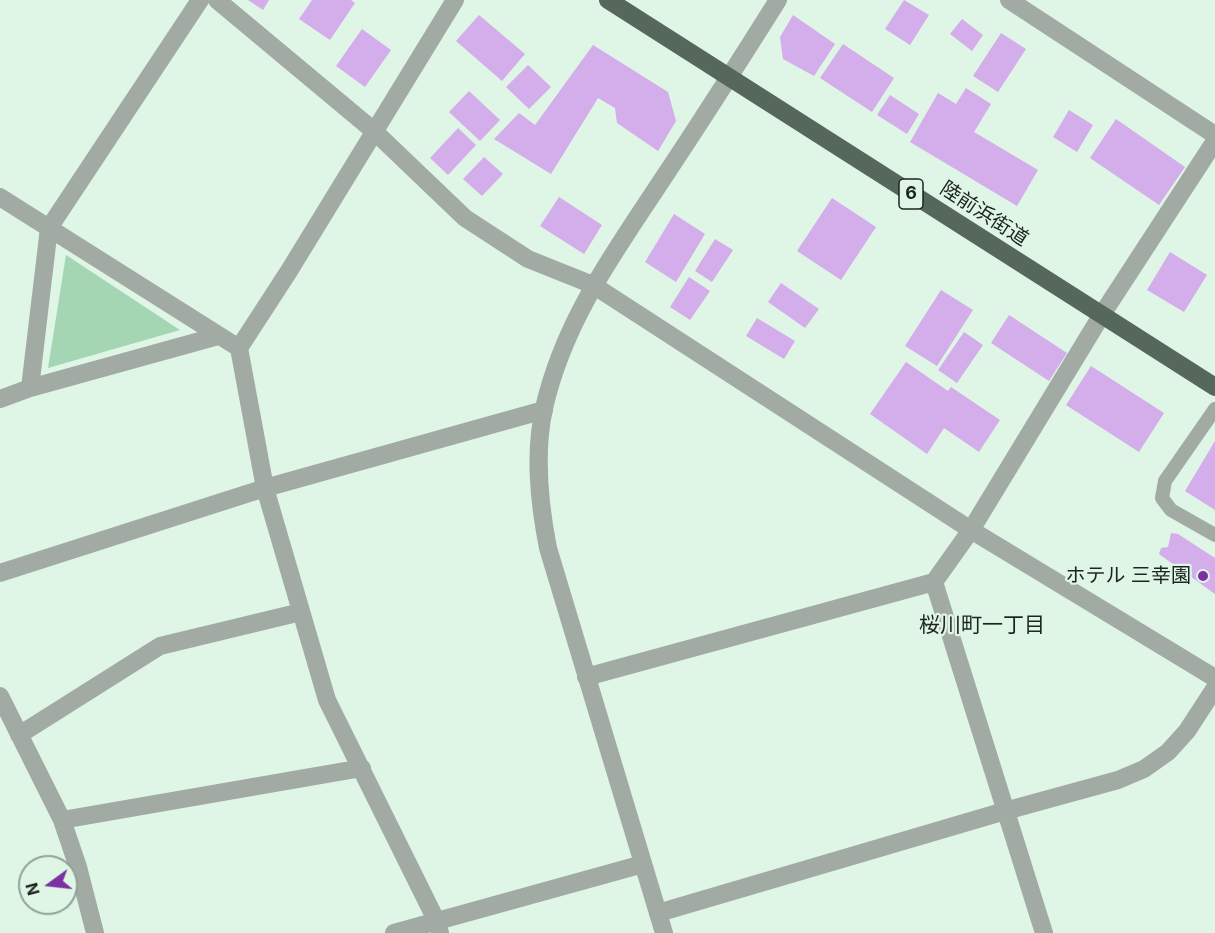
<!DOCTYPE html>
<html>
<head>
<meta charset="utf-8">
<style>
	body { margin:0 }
	#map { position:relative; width:1215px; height:933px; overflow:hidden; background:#dff5e5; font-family:Inter,sans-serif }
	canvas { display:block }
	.north { position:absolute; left:18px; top:855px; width:60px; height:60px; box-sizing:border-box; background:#dff5e5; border:2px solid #91a296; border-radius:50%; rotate:255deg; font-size:16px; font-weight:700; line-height:24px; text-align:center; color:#1d2520 }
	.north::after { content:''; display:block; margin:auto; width:21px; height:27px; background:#7d30a1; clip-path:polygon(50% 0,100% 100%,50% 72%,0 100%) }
</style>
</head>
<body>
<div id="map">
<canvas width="1215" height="933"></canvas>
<div class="north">N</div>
</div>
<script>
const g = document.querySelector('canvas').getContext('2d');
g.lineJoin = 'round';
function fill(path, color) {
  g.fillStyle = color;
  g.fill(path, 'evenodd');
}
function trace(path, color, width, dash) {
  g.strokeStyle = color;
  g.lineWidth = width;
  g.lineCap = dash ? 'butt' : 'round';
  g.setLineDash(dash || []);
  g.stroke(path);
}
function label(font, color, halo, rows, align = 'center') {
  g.font = font + ' Inter,"Noto Sans JP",sans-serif';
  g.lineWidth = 4.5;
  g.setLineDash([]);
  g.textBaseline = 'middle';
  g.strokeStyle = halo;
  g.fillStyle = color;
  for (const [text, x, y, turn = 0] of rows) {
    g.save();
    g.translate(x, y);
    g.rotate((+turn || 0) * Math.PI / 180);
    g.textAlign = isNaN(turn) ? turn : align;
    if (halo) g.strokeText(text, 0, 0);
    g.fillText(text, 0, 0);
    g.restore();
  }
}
const green = new Path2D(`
	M66,255L180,330L48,368Z`);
const building = new Path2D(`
	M248,0H269L263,10Z
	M312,0H351L355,3L330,40L299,19Z
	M904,0L929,15L910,45L885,29Z
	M479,15L525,54L502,81L456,41Z
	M793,15L835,44L814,76L783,59L780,37Z
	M962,19L983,35L972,51L950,34Z
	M362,29L391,50L365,87L336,66Z
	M1001,33L1026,49L998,92L973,76Z
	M843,44L894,78L872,112L820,78Z
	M593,45L668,92L676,121L658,151L617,123L615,108L598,98L551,174L494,139L519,113L535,125Z
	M528,65L551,87L529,109L506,87Z
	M966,88L991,104L974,132L1038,170L1017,206L910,142L938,93L956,104Z
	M469,91L500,120L480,141L449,112Z
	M890,95L919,114L907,134L877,115Z
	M1069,110L1093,125L1077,152L1053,137Z
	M1116,119L1185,167L1159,205L1090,158Z
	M458,128L476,145L448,175L430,158Z
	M484,157L503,174L482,196L463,179Z
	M559,197L602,225L584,254L540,226Z
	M832,198L876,227L841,280L797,251Z
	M674,214L705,234L676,282L645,262Z
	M715,239L733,250L712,282L695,271Z
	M1170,252L1207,275L1184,312L1147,290Z
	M689,277L710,291L690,320L670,307Z
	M781,283L819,309L805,328L768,302Z
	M941,290L973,310L937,366L905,346Z
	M1009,315L1067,353L1049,381L991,343Z
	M757,318L795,341L784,359L746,336Z
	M964,332L983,345L957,383L938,370Z
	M906,362L948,391L951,387L1000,420L979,452L944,428L927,454L870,414Z
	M1091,366L1164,413L1139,452L1066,405Z
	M1215,441V510L1185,491Z
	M1171,533L1178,534L1215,558V594L1159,554L1161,548L1168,547Z`);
const service = new Path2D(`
	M1215,409L1165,481L1162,498L1171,510L1215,535`);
const minor = new Path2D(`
	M217,0L374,131L465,218L528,259L593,285L971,530L1215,678
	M0,197L239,348
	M30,388L49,228L200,0
	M0,399L30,388L218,336
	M0,573L265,488L544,410
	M934,582L1044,933
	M586,677L934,582L971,530L1101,316L1215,141
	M0,696L62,820L78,867L95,933
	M19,735L160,646L301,612
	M62,820L362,768
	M658,913L1005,811L1118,780L1144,769L1168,752L1187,731L1215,688
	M394,933L643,864
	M440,933L437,922L327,700L265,488L239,348L289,271L455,0`);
const tertiary = new Path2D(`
	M1009,0L1215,135
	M664,933L548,548C539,502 534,454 544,408C564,321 612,256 660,183C700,123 739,62 778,0`);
const trunk = new Path2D(`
	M608,0L1215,387`);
const markers = [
	[1203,576,6,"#7d30a1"]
];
const shields = [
	[911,194,24]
];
const shieldNames = [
	["6",911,194]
];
const streetNames = [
	["陸前浜街道",984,214,33]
];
const poiNames = [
	["ホテル 三幸園",1191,576]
];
const neighbourhoodNames = [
	["桜川町一丁目",982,626]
];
fill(green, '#a4d6b4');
fill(building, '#d4adeb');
trace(service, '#a1aaa3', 14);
trace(minor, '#a1aaa3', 18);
trace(tertiary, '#a1aaa3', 18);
trace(trunk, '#56675b', 18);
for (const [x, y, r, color] of markers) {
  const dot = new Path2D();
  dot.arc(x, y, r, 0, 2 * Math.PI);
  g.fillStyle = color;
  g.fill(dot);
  trace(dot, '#dff5e5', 2);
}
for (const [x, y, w] of shields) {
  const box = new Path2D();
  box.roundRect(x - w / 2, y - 15, w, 30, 4.5);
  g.fillStyle = '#dff5e5';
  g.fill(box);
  trace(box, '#1d2520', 1.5);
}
label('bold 18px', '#1d2520', null, shieldNames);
label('20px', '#1d2520', '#dff5e5', streetNames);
label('20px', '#1d2520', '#dff5e5', poiNames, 'right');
label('21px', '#1d2520', '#dff5e5', neighbourhoodNames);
</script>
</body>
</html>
